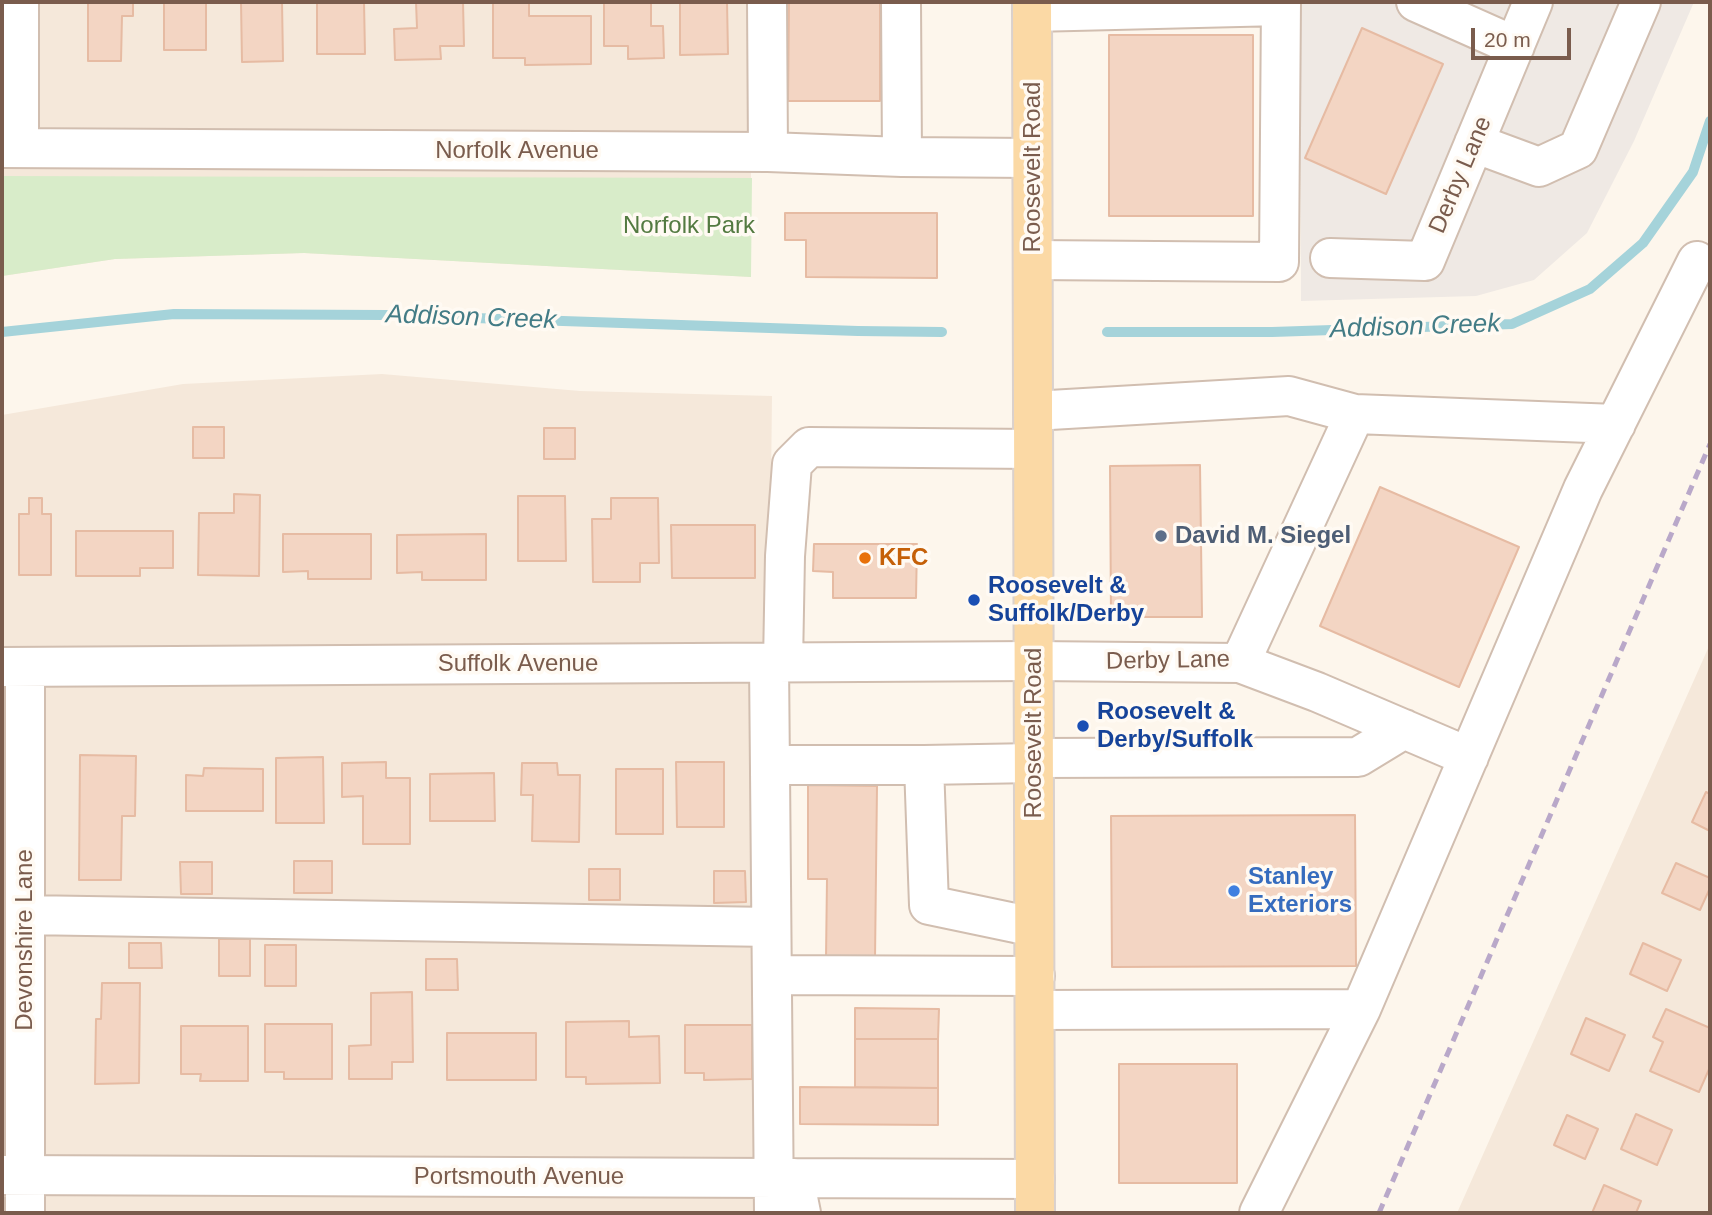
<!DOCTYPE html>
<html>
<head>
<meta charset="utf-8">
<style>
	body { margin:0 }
	#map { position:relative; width:1712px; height:1215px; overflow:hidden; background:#fdf6ec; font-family:Helvetica,sans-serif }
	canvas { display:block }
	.frame { position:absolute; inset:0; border:4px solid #7a5c4d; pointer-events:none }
	.scale { position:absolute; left:1471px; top:28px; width:100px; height:32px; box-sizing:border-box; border:4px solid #7a5c4d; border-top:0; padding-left:9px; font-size:21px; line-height:24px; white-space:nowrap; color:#7a5c4d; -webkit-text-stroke:5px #fffaf3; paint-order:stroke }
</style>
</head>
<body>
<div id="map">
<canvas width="1712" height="1215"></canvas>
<div class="frame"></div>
<div class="scale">20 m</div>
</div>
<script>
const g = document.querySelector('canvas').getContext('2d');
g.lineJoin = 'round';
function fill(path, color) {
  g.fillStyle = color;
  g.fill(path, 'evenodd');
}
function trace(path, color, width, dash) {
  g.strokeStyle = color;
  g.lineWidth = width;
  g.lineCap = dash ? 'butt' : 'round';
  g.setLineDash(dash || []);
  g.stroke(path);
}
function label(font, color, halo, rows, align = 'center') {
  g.font = font + ' Helvetica,sans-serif';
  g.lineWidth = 7;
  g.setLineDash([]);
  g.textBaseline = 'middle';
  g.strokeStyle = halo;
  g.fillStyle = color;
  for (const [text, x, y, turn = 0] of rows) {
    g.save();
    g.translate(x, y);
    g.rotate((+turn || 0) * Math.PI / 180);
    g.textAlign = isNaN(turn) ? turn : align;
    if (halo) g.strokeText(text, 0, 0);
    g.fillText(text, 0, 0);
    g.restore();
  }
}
const residential = new Path2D(`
	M2,2H767L751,153V277L304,253L115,259L2,276Z
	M382,374L580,391L772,396L769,662L774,1213H2V415L183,384Z
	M1710,644V1213H1457Z`);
const industrial = new Path2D(`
	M1300,2H1694L1634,141L1587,233L1534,280L1476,296L1301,301Z`);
const green = new Path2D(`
	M2,176L752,178L751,277L304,253L115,259L2,276Z`);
const stream = new Path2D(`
	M2,332L174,314L386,315L858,331L942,332
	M1107,332H1272L1512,324L1590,289L1643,243L1693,172L1710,121`);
const building = new Path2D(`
	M88,2H133V16H122L121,61H88Z
	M164,2H206V50H164Z
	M241,2H282L283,61L242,62Z
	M317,2H364L365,54H317Z
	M416,2H463L464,46H440L441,59L395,60L394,29L417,28Z
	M493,2H529V16H591V64L525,65V58H493Z
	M604,2H651V26H663L664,58L628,59V46H604Z
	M680,2H727L728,54L680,55Z
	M789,2H880V101H788Z
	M1362,28L1443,64L1386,194L1305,158Z
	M1109,35H1253V216H1109Z
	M785,213H937V278L806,277V240H785Z
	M193,427H224V458H193Z
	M544,428H575V459H544Z
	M1200,465L1202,617H1111L1110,466Z
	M1380,487L1519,547L1459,687L1320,626Z
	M234,494L260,495L259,576L198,575L199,513H234Z
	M518,496H565L566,561H518Z
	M29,498H42V514H51V575H19V514H29Z
	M611,498H658L659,563H640V582H593L592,519H611Z
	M671,525H755V578H672Z
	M76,531H173V568H140V576H76Z
	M283,534H371V579H308V571L283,572Z
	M486,534V580H422V572L397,573V535Z
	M814,544H917L916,598H833V572L813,571Z
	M80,755L136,756L135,816H122L121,880H79Z
	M323,757L324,823H276V758Z
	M386,762V778H410V844H363V796L342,797V763Z
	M676,762H724V827H677Z
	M522,763H557L558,775H580L579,842L532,841L533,795H521Z
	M204,768L263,769V811H186V775L203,776Z
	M616,769H663V834H616Z
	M494,773L495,821H430V774Z
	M808,785L877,786L875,959L826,958L827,879H808Z
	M1706,792L1710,794V831L1692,822Z
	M1355,815L1356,966L1112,967L1111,816Z
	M294,861H332V893H294Z
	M180,862H212V894H181Z
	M1676,863L1710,878V888L1700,910L1662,893Z
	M589,869H620V900H589Z
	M714,871H745L746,902L714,903Z
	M219,939H250V976H219Z
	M129,943H161L162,968H129Z
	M1643,943L1681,960L1667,991L1630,974Z
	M265,945H296V986H265Z
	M426,959H457L458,990H426Z
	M102,983H140L139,1083L95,1084L96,1019H101Z
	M412,992L413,1062H392V1079H349V1046L371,1045V993Z
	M855,1008L939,1009L938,1039H855Z
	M1666,1009L1710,1028V1067L1699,1092L1650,1071L1663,1042L1653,1037Z
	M1586,1018L1625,1035L1609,1071L1571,1054Z
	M629,1021V1037L659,1036L660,1083L586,1084V1077H566V1022Z
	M265,1024H332V1079H284V1072H265Z
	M685,1025H752V1079L704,1080V1073H685Z
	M181,1026H248V1081H200L201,1074H181Z
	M447,1033H536V1080H447Z
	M855,1039H938V1088L855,1087Z
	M1119,1064H1237V1183H1119Z
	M800,1087L938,1088V1125L800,1124Z
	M1636,1114L1672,1130L1657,1165L1621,1149Z
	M1567,1115L1598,1129L1585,1159L1554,1145Z
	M1604,1185L1641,1201L1636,1213H1592Z`);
const minor = new Path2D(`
	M19,2V148
	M767,2L768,152
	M901,2L902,157
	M1416,2L1515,46
	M1032,12L1281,6
	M1474,143L1539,167L1578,149L1641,2
	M2,148L768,152L902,157L1032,158
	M1330,258L1425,261L1533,2
	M1033,260L1279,262L1281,2
	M1033,411L1289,396L1355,414L1616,424
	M769,662L774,1213
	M783,663L785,556L792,464L809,447L1033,449
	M1240,663L1317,692L1469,757
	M2,667L1034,661L1240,663L1355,414
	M1034,758L1358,757L1404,729
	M770,765H924L929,905L1034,927
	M924,765L1034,763
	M25,915L771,927
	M772,975L1035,976
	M1035,1010L1361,1009L1583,489L1697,261
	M2,1175L1035,1179
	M794,1178L801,1213
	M25,1213V667
	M1259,1213L1361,1009`);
const major = new Path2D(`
	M1032,2L1035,1213`);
const rail = new Path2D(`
	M1379,1213L1710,444`);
const markers = [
	[1161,536,7,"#5c6f8a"],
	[865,558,7,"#e8710a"],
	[974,600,7,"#1a4fb4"],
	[1083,726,7,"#1a4fb4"],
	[1234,891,7,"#3f7fe0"]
];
const streetNames = [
	["Norfolk Avenue",517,151],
	["Roosevelt Road",1033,167,-90],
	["Derby Lane",1461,175,-67],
	["Derby Lane",1168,661,-1],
	["Suffolk Avenue",518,664],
	["Roosevelt Road",1034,733,-90],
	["Devonshire Lane",25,940,-90],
	["Portsmouth Avenue",519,1177]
];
const parkNames = [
	["Norfolk Park",689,226]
];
const serviceNames = [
	["David M. Siegel",1175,536]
];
const foodNames = [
	["KFC",879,558]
];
const transitNames = [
	["Roosevelt &",988,586],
	["Suffolk/Derby",988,614],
	["Roosevelt &",1097,712],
	["Derby/Suffolk",1097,740]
];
const shopNames = [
	["Stanley",1248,877],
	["Exteriors",1248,905]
];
const waterNames = [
	["Addison Creek",471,318,2],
	["Addison Creek",1415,327,-2]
];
fill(residential, '#f5e8da');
fill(industrial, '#efe9e4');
fill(green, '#d8ecc9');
trace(stream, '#a5d3da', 10);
fill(building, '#f3d5c3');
trace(building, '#e6bba3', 2);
trace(minor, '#d1beb0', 42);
trace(major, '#dad1cd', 42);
trace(minor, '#fff', 38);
trace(major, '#fbd9a5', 38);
trace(rail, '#b9a8c9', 5, [10, 7]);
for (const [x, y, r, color] of markers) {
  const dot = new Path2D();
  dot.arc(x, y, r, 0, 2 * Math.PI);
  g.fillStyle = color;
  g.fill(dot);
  trace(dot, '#fffaf3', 2.5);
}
label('24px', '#7a5c4d', '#fffaf3', streetNames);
label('24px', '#537a41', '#fffaf3', parkNames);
label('bold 24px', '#4e5e75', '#fffaf3', serviceNames, 'left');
label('bold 24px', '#c56008', '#fffaf3', foodNames, 'left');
label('bold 24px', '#164399', '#fffaf3', transitNames, 'left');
label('bold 24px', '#366cbe', '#fffaf3', shopNames, 'left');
label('italic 26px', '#437c86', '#fffaf3', waterNames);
</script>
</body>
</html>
